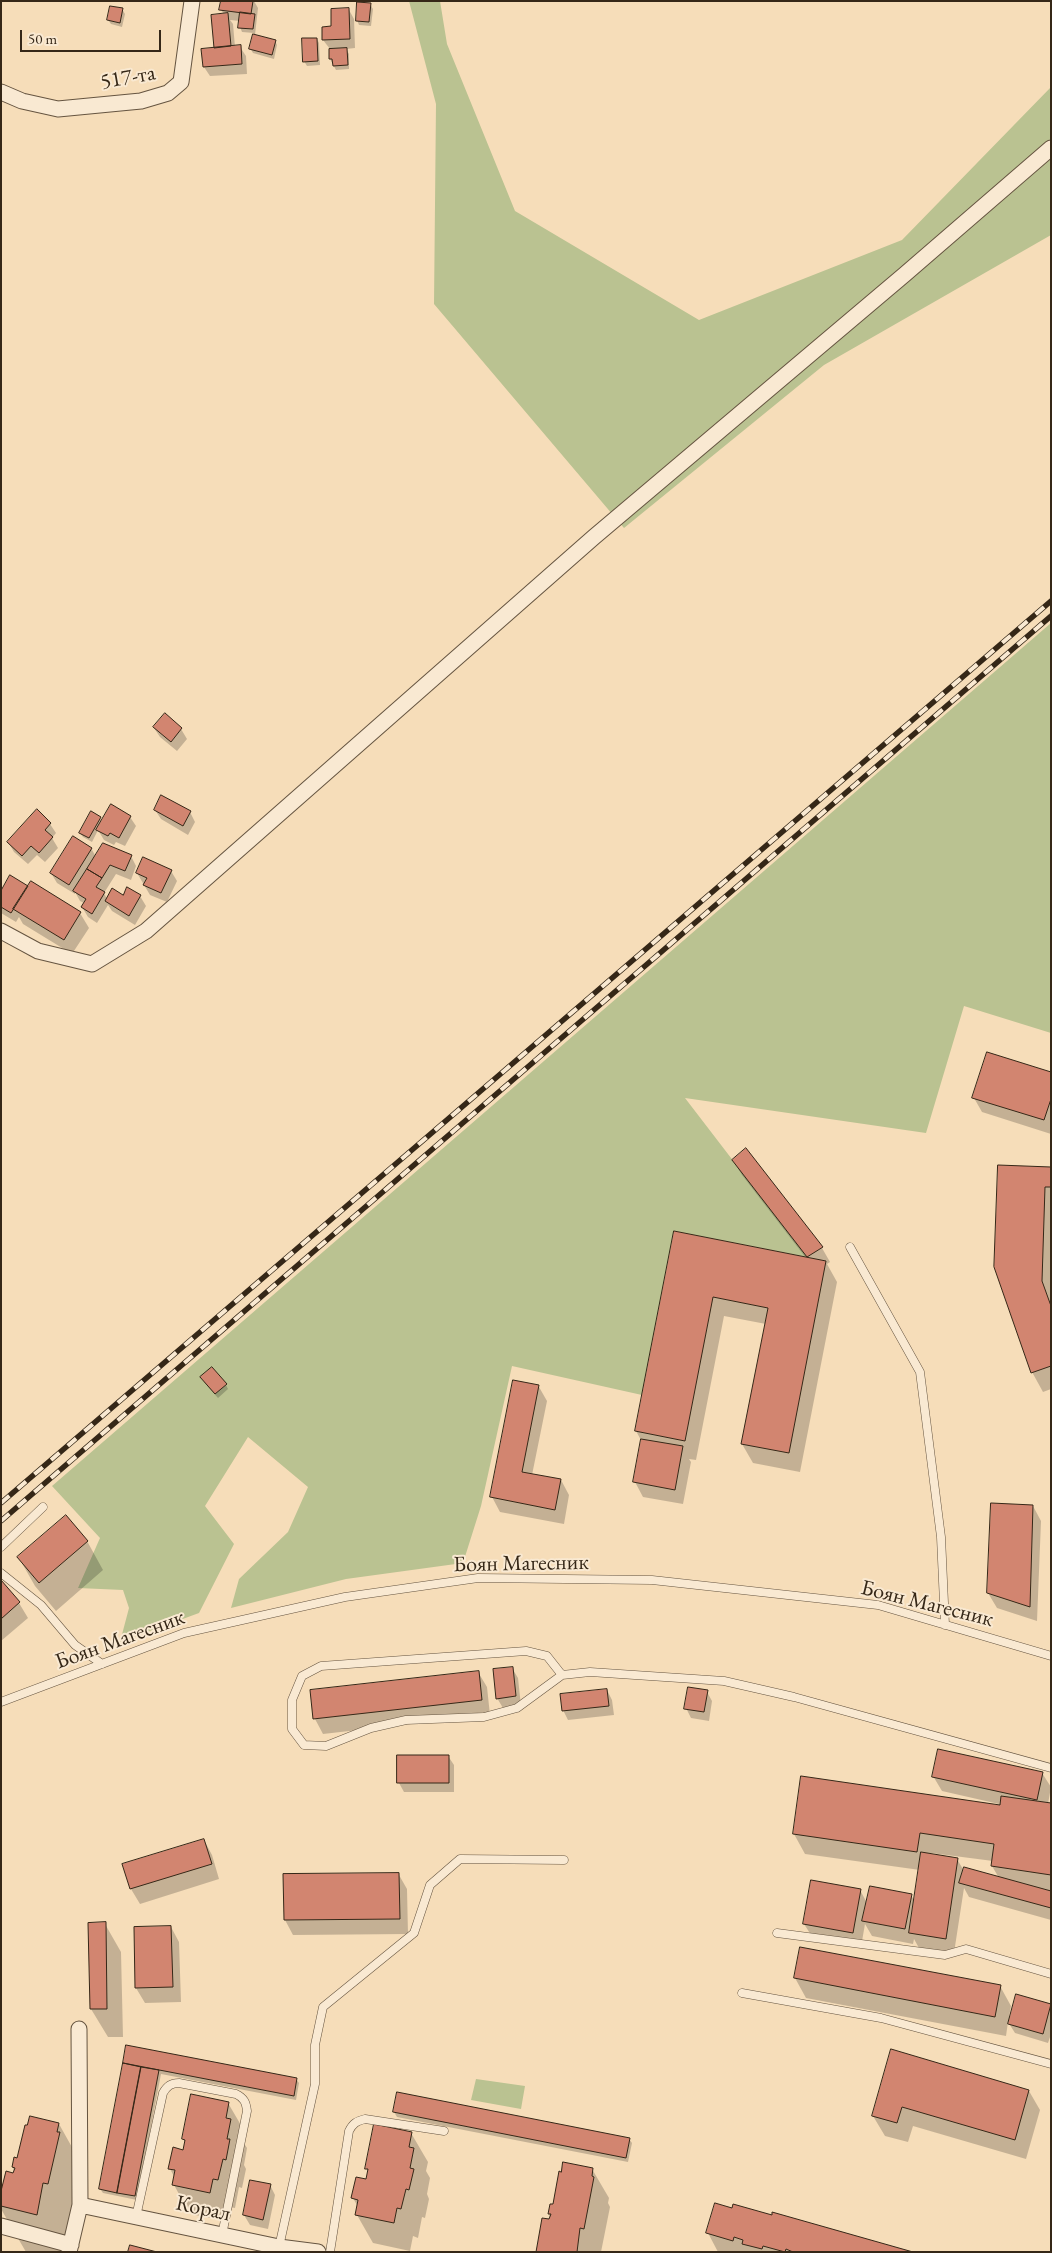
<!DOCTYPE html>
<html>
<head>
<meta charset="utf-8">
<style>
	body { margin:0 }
	#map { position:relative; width:1052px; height:2253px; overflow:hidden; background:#f6ddb9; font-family:"EB Garamond",serif }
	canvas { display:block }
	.frame { position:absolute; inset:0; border:2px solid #352717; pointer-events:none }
	.scale { position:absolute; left:20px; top:30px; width:141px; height:22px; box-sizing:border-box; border:2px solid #352717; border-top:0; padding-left:6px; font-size:15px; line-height:18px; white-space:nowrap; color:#352717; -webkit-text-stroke:4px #f9e9d2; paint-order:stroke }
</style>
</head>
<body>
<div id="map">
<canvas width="1052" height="2253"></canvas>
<div class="frame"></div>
<div class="scale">50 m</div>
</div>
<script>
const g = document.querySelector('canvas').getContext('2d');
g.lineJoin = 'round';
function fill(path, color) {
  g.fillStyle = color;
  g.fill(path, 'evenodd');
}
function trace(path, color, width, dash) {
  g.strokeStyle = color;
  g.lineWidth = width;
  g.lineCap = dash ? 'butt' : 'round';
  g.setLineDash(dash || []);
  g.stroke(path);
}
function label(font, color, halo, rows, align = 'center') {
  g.font = font + ' "EB Garamond",serif';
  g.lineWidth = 4;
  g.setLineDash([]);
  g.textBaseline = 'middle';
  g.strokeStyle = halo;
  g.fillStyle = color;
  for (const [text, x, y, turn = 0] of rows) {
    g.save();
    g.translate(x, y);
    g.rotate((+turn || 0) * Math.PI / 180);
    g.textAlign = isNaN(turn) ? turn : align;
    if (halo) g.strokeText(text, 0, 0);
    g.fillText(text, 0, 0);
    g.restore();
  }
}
const green = new Path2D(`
	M409,1H440L447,44L515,211L699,320L902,240L1051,87V235L824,365L624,528L434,304L436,104Z
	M1051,623V1033L964,1006L926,1133L685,1098L807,1257L674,1231L642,1395L512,1366L481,1506L463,1563L346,1579L231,1608L239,1579L288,1532L308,1487L248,1437L205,1506L234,1544L199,1613L120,1642L129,1608L123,1590L78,1588L100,1538L52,1486Z
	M476,2079L525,2086L521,2109L471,2100Z`);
const shadow = new Path2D(`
	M222,1H254L258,8L255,35L275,41L277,45L274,59L253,53L250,48L254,33L242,32L240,27V21L230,20L233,24L235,47H240L246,56L247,74L210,76L204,67L215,49L224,15L221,9Z
	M370,4L373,9L371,26L359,25L357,20Z
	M122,9L125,14L122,27L111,24L108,20Z
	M349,10L354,19L355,48L346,49L349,54V69L336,70L330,59V49L323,40Z
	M317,39L319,43L320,65L307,66L304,61Z
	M165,715L181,729L187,739L177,751L160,737L154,728Z
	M155,810L190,812L195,822L188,835L161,819Z
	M37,811L50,824L56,833L52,838L58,848L45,862L37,855L28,864L14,852L8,842Z
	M130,817L136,826L125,846L116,842L114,845L104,840L98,830L92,842L83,837L80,833L100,818L102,822Z
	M91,848L96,857L131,856L136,866L131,880L116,874L104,893L107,899L140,896L146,906L135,925L112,911L108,905L97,923L88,917L82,907L84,903L80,901L75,892V894L57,883L51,873Z
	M171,871L177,881L167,902L150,895L137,873Z
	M1,893L80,913L89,928L72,954L23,924L19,917L16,922L1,913Z
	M1051,1073V1134L982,1112L974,1098Z
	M733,1160L822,1248L830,1262L827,1264L837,1282L800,1472L753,1463L742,1444L766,1324L724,1316L696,1460L689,1459L691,1462L683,1504L643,1497L635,1482L642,1442L636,1431L675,1233L806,1258L742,1175Z
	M1051,1168V1389L1043,1392L1032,1372L995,1267Z
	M204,1382L226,1385L228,1389L218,1398Z
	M539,1387L547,1401L532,1475L561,1480L569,1495L564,1524L500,1512L492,1497Z
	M1033,1506L1041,1521L1037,1621L997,1608L988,1593Z
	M87,1541L103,1570L56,1611L35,1586L19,1558Z
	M1,1582L19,1603L28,1618L1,1641Z
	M512,1668L518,1678L521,1706L503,1708L497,1698Z
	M478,1672L487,1687L490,1715L323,1734L315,1719Z
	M607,1690L612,1700L614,1715L568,1720L563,1710Z
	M707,1692L712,1701L709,1721L691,1718L686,1708Z
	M448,1756L454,1765V1792H404L399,1783Z
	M1042,1773L1051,1787L1048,1804L1051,1805V1920L969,1897L964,1888L954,1953L919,1948L914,1939L913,1944L872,1936L865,1924L861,1947L813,1938L804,1924L860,1890L867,1903L911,1895L915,1902L920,1870L805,1854L794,1834L999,1806V1804L942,1791L933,1776ZM931,1853L993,1861L992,1866L999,1878L964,1871L957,1859L930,1855Z
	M204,1840L212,1855L219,1879L140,1904L131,1889L124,1865Z
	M399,1875L407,1889L408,1934L293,1935L285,1920Z
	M105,1924L121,1952L123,2037H108L91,2009Z
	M171,1927L179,1942L181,2002L145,2003L136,1988Z
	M801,1948L1000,1986L1011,2006L1009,2017H1011L1017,1996L1051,2006V2034L1048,2043L1015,2033L1008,2022L1006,2036L806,1998L795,1978Z
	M127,2047L296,2079L299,2083L296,2100L161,2074L137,2200L103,2193L100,2189Z
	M892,2051L1029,2091L1040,2110L1026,2159L913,2126L908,2142L885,2136L873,2116Z
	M228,2103L245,2132L243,2142L247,2148L244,2165L246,2169L242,2188L239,2187L235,2208L229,2207L226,2221L190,2214L174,2185L175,2178L170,2169L184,2151L186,2143L183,2139Z
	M394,2112L629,2139L632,2143L628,2162L397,2117Z
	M59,2124L87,2174L86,2179L88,2183L76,2232L67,2252H26L1,2209V2196L14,2174L13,2167L18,2159Z
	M411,2133L428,2162L426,2171L430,2178L427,2194L429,2199L425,2218L422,2217L418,2238L413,2236L410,2251L373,2243L357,2215L358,2207L353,2198L367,2181L369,2173L366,2168Z
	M592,2169L609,2198L608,2203L610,2207L601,2252H537L550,2221L549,2214L554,2206L562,2173Z
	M270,2185L275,2195L268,2229L250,2225L244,2215Z
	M708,2233L908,2252H718Z`);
const building = new Path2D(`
	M221,1H253L251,14L219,10Z
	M357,2L371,3L369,22L356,21Z
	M110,6L123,8L120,23L107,20Z
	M349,8L350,39L322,40V27L331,26V9Z
	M240,12L255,14L253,29L238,28Z
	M228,13L231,46L214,48L211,15Z
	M253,34L276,40L272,55L249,49Z
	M302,38H317L318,61L303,62Z
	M241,45L242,64L203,67L201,49Z
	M347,48L348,65L333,66L332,59H329V49Z
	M165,713L182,728L171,742L153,727Z
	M161,795L191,811L183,826L154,810Z
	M111,804L131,816L119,838L110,833L108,836L96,830Z
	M37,809L51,823L45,830L53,837L39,853L31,846L22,856L7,842Z
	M91,811L101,817L89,838L79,833Z
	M73,836L92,848L69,885L50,873Z
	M103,843L132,855L125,871L110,865L102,878L87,869Z
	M143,857L172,870L161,893L143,885L147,878L136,873Z
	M87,869L102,878L96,887L105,892L92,914L81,907L86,899L73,891Z
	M10,875L28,886L11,913L1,907V891Z
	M31,881L81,912L64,940L13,909Z
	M127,887L141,895L129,916L105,901L112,888L123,895Z
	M987,1052L1051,1072V1099L1044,1120L972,1098Z
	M746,1148L823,1247L807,1257L732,1160Z
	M998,1165L1051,1167V1187H1045L1042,1281L1051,1306V1366L1031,1373L994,1267Z
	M674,1231L826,1261L789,1453L741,1444L768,1308L713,1297L685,1441L635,1431Z
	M212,1367L227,1384L215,1394L200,1377Z
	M513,1380L539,1385L522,1472L561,1479L555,1510L490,1497Z
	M641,1439L683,1446L675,1490L633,1482Z
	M991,1503L1033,1505L1030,1607L987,1593Z
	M66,1515L88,1541L39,1583L17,1557Z
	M1,1580L20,1602L1,1619Z
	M513,1667L516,1696L496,1699L493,1669Z
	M479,1671L482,1700L313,1719L310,1690Z
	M688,1687L708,1690L704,1712L684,1709Z
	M607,1689L609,1706L562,1711L560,1694Z
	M938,1749L1043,1772L1037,1800L932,1777Z
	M397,1755H449V1783H397Z
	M801,1776L1000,1805L1001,1796L1051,1803V1875L991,1866L994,1844L920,1833L917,1852L793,1834Z
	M204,1839L212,1864L130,1889L122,1864Z
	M921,1852L958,1858L946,1939L909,1933Z
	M964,1867L1051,1891V1908L959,1883Z
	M399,1873L400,1919L284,1920L283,1874Z
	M811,1880L861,1889L853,1933L803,1924Z
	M870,1886L912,1894L905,1929L862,1921Z
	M106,1922L107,2009H90L88,1923Z
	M171,1926L173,1987L135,1988L134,1927Z
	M800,1947L1001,1985L995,2017L794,1978Z
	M1016,1994L1051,2004L1043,2034L1008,2024Z
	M126,2045L297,2078L294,2096L123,2063Z
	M891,2049L1029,2090L1015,2140L902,2107L897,2123L872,2116Z
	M123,2063L141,2067L117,2193L99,2189Z
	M141,2067L159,2070L135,2196L117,2193Z
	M397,2092L630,2138L626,2158L393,2112Z
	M191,2094L229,2102L226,2118L231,2119L227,2139H230L226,2160L223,2159L218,2180L213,2179L210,2193L172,2185L175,2170L168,2169L173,2147L183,2150L185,2140L182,2139Z
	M30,2116L59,2123L57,2132H60L48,2184L43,2183L37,2215L1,2206V2191L6,2171L13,2173L15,2168L12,2167L14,2157L17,2158L25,2125H27Z
	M374,2124L412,2132L409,2147L414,2148L410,2168L414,2169L409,2190L406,2189L401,2209L397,2208L394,2223L355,2215L358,2200L351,2198L356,2177L366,2179L368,2169H365Z
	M563,2162L593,2168L592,2176L594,2177L584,2229L580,2228L577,2252H536L542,2218L549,2219L551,2214H548L550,2204H553L559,2171L561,2172Z
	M250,2180L271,2184L263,2220L243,2215Z
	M715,2203L732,2208L733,2204L772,2215V2212L913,2252H793L786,2249L785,2252L763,2246L762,2249L742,2244L743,2240L734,2237L733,2241L706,2233Z
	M130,2245L157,2252H128Z`);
const service = new Path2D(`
	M850,1247L920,1372L941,1537L945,1625
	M1,1547L43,1507
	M1,1573L41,1605L75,1645L102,1664
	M562,1675L547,1656L526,1651L321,1666L302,1676L292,1700V1729L304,1745L326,1746L371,1728L406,1720L484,1717L517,1708L562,1675L590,1672L724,1681L794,1697L1051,1768
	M1,1702L184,1633L345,1597L478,1578L652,1580L878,1605L1051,1656
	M777,1933L945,1955L966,1949L1051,1974
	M742,1993L881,2018L1051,2064
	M136,2217L163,2093C167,2086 171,2083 179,2083L236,2094C244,2098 246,2102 247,2111L222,2235
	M279,2247L315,2084V2045L323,2007L414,1933L430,1885L460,1859L564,1860
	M330,2252L349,2131C353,2123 357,2121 365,2119L444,2131`);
const minor = new Path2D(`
	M1,92L22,101L58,109L141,101L168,93L181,82L192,1
	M1,931L38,951L92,964L146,931L594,537L904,275L1051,148
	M80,2205L279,2247L318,2252
	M1,2226L71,2245
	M69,2252L80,2205L79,2029`);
const rail = new Path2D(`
	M1,1503L1051,601
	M1,1521L1051,616`);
const streetNames = [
	["517-та",128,78,-10],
	["Боян Магесник",521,1564,-1],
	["Боян Магесник",927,1604,14],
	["Боян Магесник",120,1640,-20],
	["Корал",203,2209,12]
];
fill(green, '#bac291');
fill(shadow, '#0003');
fill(building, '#d28570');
trace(building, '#352717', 1);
trace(service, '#655440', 9);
trace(minor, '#655440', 17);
trace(service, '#f9e9d2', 8);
trace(minor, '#f9e9d2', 15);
trace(rail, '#352717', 5.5);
trace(rail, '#f9e9d2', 4, [11]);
label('22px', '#352717', '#f9e9d2', streetNames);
</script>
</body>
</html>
